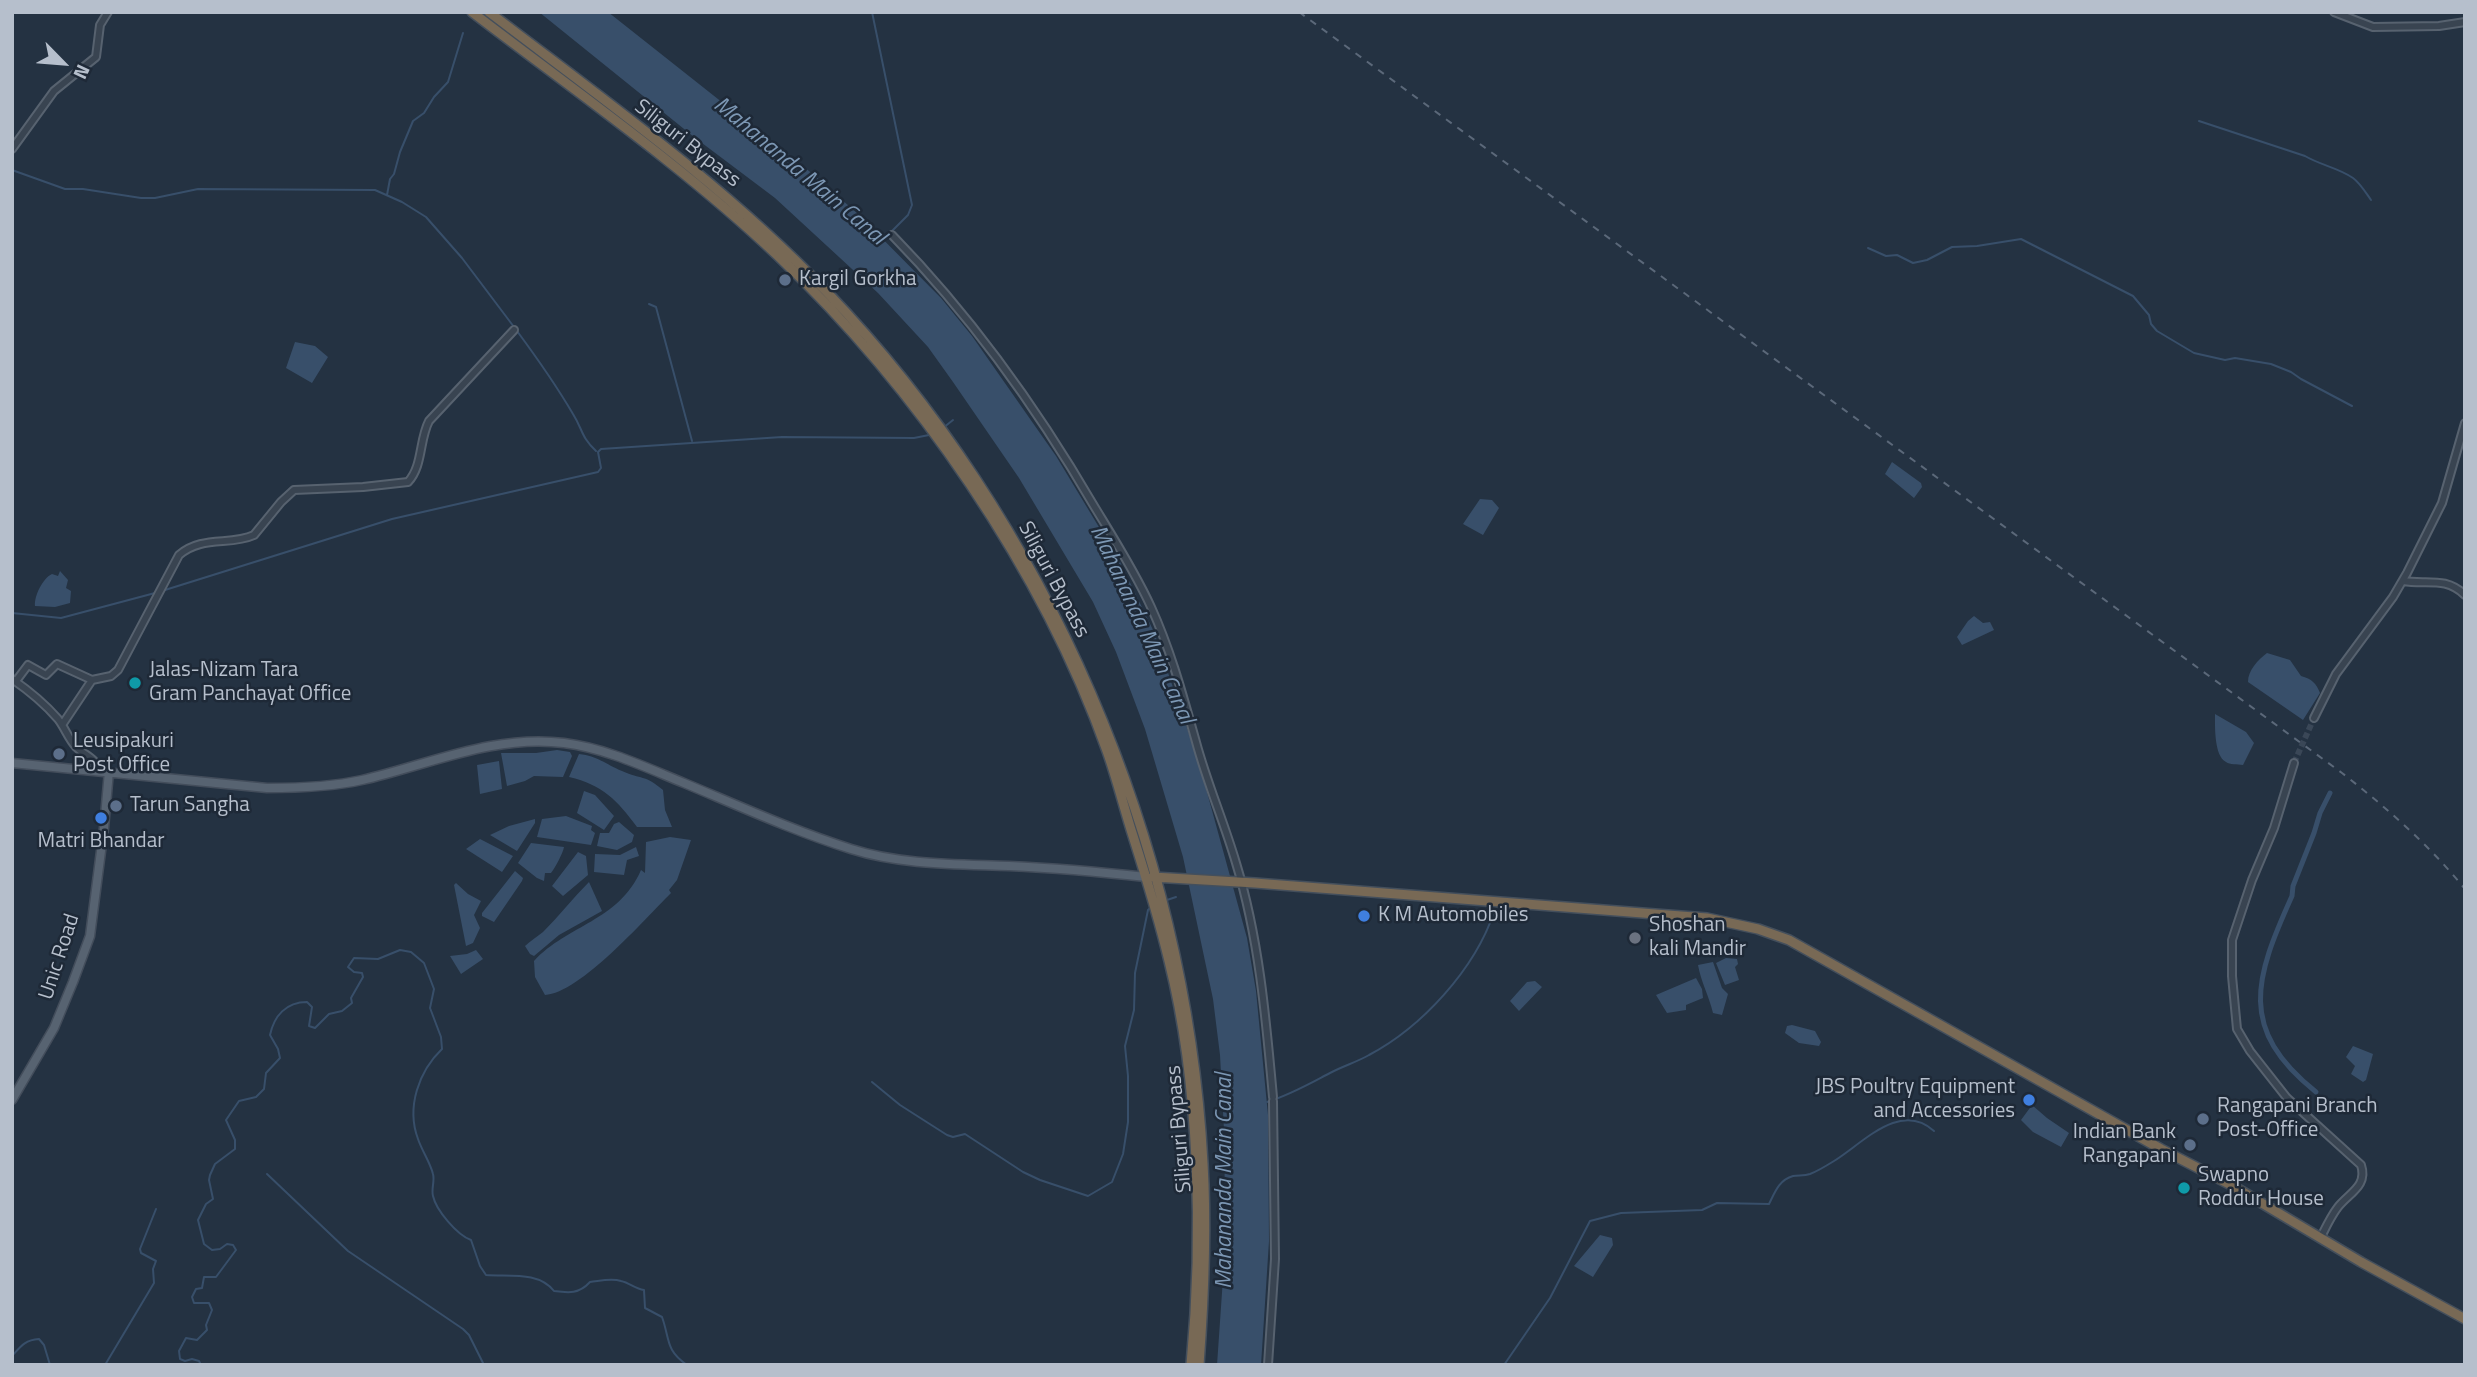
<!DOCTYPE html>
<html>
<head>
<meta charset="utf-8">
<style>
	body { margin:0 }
	#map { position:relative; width:2477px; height:1377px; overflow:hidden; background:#243242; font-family:"Titillium Web",sans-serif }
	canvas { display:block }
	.frame { position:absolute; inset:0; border:14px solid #b6bfcc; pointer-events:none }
	.north { position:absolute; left:28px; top:28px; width:70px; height:70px; -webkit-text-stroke:5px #1e2937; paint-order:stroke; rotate:115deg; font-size:19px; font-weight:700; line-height:28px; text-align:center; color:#b6bfcc }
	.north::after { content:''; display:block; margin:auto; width:24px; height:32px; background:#b6bfcc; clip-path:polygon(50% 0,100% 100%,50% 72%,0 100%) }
</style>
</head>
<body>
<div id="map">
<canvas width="2477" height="1377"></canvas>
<div class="frame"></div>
<div class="north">N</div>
</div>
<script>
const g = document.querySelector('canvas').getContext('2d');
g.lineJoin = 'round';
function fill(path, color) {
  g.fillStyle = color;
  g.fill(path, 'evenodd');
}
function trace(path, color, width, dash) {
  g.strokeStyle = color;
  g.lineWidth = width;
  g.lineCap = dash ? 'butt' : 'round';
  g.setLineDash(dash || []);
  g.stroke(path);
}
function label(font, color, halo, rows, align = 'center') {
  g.font = font + ' "Titillium Web",sans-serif';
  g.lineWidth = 5;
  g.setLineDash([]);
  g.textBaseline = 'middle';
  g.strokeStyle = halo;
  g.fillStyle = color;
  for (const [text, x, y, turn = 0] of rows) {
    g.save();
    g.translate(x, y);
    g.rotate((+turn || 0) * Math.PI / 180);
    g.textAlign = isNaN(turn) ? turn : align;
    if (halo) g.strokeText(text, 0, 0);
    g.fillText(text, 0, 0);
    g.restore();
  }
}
const water = new Path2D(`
	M539,12H608L814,175L858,214L941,298L972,336L1056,456L1120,562L1154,632L1199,763L1247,938L1256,991L1268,1115L1269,1241L1261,1365H1217L1223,1278L1225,1149L1220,1055L1213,999L1183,857L1145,729L1116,652L1093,602L1019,478L953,382L928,347L878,293L775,198L694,137Z
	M295,342L315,346L328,357L312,383L286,368Z
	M1892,462L1921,483L1922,487L1914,498L1885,474Z
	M1480,499L1492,500L1499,508L1483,535L1463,524Z
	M60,571L68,580L66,588L71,591L70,603L55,607L35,606C34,596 43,578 52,574L58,576Z
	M1974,616L1983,623L1990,622L1994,630L1962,645L1957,637L1968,621Z
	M2267,653L2290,660L2301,676C2312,679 2316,683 2320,693L2303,720L2248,682C2248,670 2258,660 2267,653Z
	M2215,714L2246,732L2254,743L2243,765C2237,764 2230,765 2226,762C2214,756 2215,726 2215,714Z
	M557,750L570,752L572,756L563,777L534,776L525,781L507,786L501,753H536Z
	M579,754C598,756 605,764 622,771C642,780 644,774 663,790L665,810L672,827H637C617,800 603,785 569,777Z
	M499,761L502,789L480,794L477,765Z
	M584,791L595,795L614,816L604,830L577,813Z
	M566,816L592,826L591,830L595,833L591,845L537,837L542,819Z
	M535,819V823L517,851L490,835L509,826Z
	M619,822L634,835L632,842L617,850L597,846L600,833H609L614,824Z
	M670,837L691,840L677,880L669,890L671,893C644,920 580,993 545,995L535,977L534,961C567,925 619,921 641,870L645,873L646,842Z
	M480,839L513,856L502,872L466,849Z
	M531,843L564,847C563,853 555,868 551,873H545L544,881L537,878L518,863Z
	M636,847L639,856L627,860L624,875L594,872L595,854L620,855Z
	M578,852L586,856L588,875L563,896L552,886Z
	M515,871L523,878L522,881L494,922L482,916V913Z
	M589,882L602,911L559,935L534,956L530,954L525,946C530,941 537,937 543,932C559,916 573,898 589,882Z
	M456,883L468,894L481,901L474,915L480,928L473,943L466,946L454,885Z
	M476,950L483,959L461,974L450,956L467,954Z
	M1726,958L1737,959L1738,964L1735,967L1739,980L1725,985L1716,963Z
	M1713,962L1722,988L1728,994L1722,1015L1713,1013C1709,996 1701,982 1698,965Z
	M1696,978L1702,989L1703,998L1686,1005V1010L1667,1013L1656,995Z
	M1535,981L1542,987L1519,1011L1510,1001L1527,982Z
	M1792,1025L1815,1031L1821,1042L1819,1046L1799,1043L1785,1033L1787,1026Z
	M2353,1046L2373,1054L2366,1080L2363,1082L2351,1074L2355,1066L2346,1057Z
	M2032,1105L2047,1118L2069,1133L2061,1147L2033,1132L2021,1120Z
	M1600,1235L1612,1238L1613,1245L1593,1277L1574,1266Z`);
const stream = new Path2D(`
	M872,12L912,205L908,215L883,240
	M2199,121L2305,156C2320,165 2339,168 2353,178C2360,183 2366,193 2371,200
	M12,170L65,189H83L141,198H155L198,189L375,190L402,202L426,217L462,258L514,327
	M387,195L390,179L394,174L400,152L413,121L424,113L434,97L448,82L463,33
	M1868,248L1886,256L1897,255L1913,263L1927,260L1952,247L1977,246L2021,239L2133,296L2149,315L2151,324L2157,331L2194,353L2225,360L2235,358L2271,364L2291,372L2301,379L2352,406
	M649,304L656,307L692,441
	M517,331C537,358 556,385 573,414C583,430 581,437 596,451
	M943,428L953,420
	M165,590L392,519L598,472L601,468L598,452L601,449L782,437L914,438L929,435
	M12,613L61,618L155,593
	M1164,901L1176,897
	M872,1082L900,1105L947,1135L953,1137L965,1134L1023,1172L1040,1180L1088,1196L1112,1182L1123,1154L1128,1122V1076L1125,1046L1134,1010L1135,973L1148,910L1152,906
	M1267,1102C1290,1095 1309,1084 1330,1073C1343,1066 1357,1062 1369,1055C1422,1027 1475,969 1494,912
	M267,1174L348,1251L463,1329L469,1335L484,1365
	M12,1356C21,1346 25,1340 39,1339L44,1345L50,1365
	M105,1365L154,1283L153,1269L156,1261L141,1253L140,1249L156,1209
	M201,1365L199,1361L192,1359L185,1361L180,1359L179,1351L186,1338L197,1340L207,1330L206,1325L212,1310L209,1303H194L192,1297L196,1289L202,1288L204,1277H216L236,1250L233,1245L227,1244L220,1249L212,1250L204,1244L198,1220L206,1204L213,1199L209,1180L210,1175L215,1164L235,1149V1140L226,1120L239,1101L256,1097L264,1089L266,1073L280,1058L278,1049L270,1035C274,1016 286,1002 307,1002L312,1007L309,1026L315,1028L329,1014L342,1011L352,1003L351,998L363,977L362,973L354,972L348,967L354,958L378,959L400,950L411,952L424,963L434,989L430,1008L441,1037L442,1049C419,1071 406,1107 418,1139C422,1151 430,1162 433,1174C435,1181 431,1189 433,1196C436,1210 457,1235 471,1240L480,1266L486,1275C509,1277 538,1271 554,1291C569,1293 579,1294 590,1282C600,1281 611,1278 621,1281C630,1283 635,1289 644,1290L645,1308L662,1317C670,1339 665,1350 687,1365
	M1504,1365L1550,1298L1590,1221L1621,1213L1702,1210L1717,1203L1769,1204C1775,1192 1779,1180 1793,1176C1799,1175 1804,1176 1810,1174C1818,1171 1826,1166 1834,1161C1862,1144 1900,1100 1934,1131`);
const canal = new Path2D(`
	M2316,1092C2237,1029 2255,978 2292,896L2293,886L2314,833L2320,813L2330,793`);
const minorTunnel = new Path2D(`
	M2294,763L2314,718`);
const minor = new Path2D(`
	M2334,12L2373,27L2439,26L2465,22
	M12,149L54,91L96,57L100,25L108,12
	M892,235C971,316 1037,408 1094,506C1114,539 1135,572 1151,607C1171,651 1183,696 1196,742C1207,783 1224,822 1236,863C1259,938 1266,1019 1273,1097
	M2403,581C2427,585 2445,576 2465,595
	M12,679C28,690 45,704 58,719C65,728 68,738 76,747C84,755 96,758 99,770
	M16,681L28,665L46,675L57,664L92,680
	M2314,718L2336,674L2393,597L2407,573L2442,503L2465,423
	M62,725L92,680L111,676L118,670L179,555C202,535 230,546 254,535L281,502L294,490L363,487L408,482C423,466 419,440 429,421L514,330
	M2294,763L2274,828L2252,880L2232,940V976L2237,1029L2250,1051L2287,1098L2361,1165C2368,1186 2349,1193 2338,1207C2331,1216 2326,1227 2321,1237
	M1268,1365L1275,1259L1273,1101`);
const major = new Path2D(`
	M12,763L267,788C299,788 331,787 362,780C428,765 494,734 564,743C605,748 645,767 684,783C739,806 794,831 851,849C901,865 957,864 1009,866C1054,868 1100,872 1146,877
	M12,1100L54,1028L73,982L90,936L104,828L109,771`);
const highway = new Path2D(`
	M472,12C575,91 683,166 777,255C917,388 1042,568 1107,751C1117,779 1124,808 1133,836C1146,877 1159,919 1169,961C1200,1085 1203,1238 1191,1365
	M489,12C604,100 724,185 825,290C1047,520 1186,844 1203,1163C1207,1230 1204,1297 1199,1365
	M1153,877L1255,883L1707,918L1758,929L1789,940L2161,1149L2233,1186L2361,1262L2465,1319`);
const rail = new Path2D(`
	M1299,12L2342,773C2387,808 2429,845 2465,889`);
const markers = [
	[785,280,7,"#5c6f8a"],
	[135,683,7,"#0f9aa8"],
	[59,754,7,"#5c6f8a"],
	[116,806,7,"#5c6f8a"],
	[101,818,7,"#3f7fe0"],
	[1364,916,7,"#3f7fe0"],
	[1635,938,7,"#6b7280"],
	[2029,1100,7,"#3f7fe0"],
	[2203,1119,7,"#5c6f8a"],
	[2190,1145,7,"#5c6f8a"],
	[2184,1188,7,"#0f9aa8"]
];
const streetNames = [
	["Siliguri Bypass",687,144,38],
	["Siliguri Bypass",1053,580,62],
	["Unic Road",60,957,-72],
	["Siliguri Bypass",1180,1129,-95]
];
const poiNames = [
	["Kargil Gorkha",799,280],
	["Jalas-Nizam Tara",149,671],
	["Gram Panchayat Office",149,695],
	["Leusipakuri",73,742],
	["Post Office",73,766],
	["Tarun Sangha",130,806],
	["Matri Bhandar",101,842,"center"],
	["K M Automobiles",1378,916],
	["Shoshan",1649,926],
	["kali Mandir",1649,950],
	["JBS Poultry Equipment",2015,1088,"right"],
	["and Accessories",2015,1112,"right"],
	["Rangapani Branch",2217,1107],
	["Post-Office",2217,1131],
	["Indian Bank",2176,1133,"right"],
	["Rangapani",2176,1157,"right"],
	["Swapno",2198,1176],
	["Roddur House",2198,1200]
];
const waterNames = [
	["Mahananda Main Canal",799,172,40],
	["Mahananda Main Canal",1141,625,65],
	["Mahananda Main Canal",1225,1181,-90]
];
fill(water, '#384f6a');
trace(stream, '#384f6a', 2);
trace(canal, '#384f6a', 5);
trace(minorTunnel, '#3a4757', 6, [6, 3]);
trace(minor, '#57626f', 10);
trace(major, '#434d5b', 11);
trace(highway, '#444f5c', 12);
trace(minor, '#394451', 6);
trace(major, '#576371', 8);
trace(highway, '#786955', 9);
trace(rail, '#5b6879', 2, [7, 7]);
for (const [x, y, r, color] of markers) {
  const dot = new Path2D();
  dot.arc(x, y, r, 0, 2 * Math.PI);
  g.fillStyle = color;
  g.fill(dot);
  trace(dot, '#1e2937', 2.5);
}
label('21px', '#b6bfcc', '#1e2937', streetNames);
label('21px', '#b6bfcc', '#1e2937', poiNames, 'left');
label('italic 23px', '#7c97b4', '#1e2937', waterNames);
</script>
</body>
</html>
